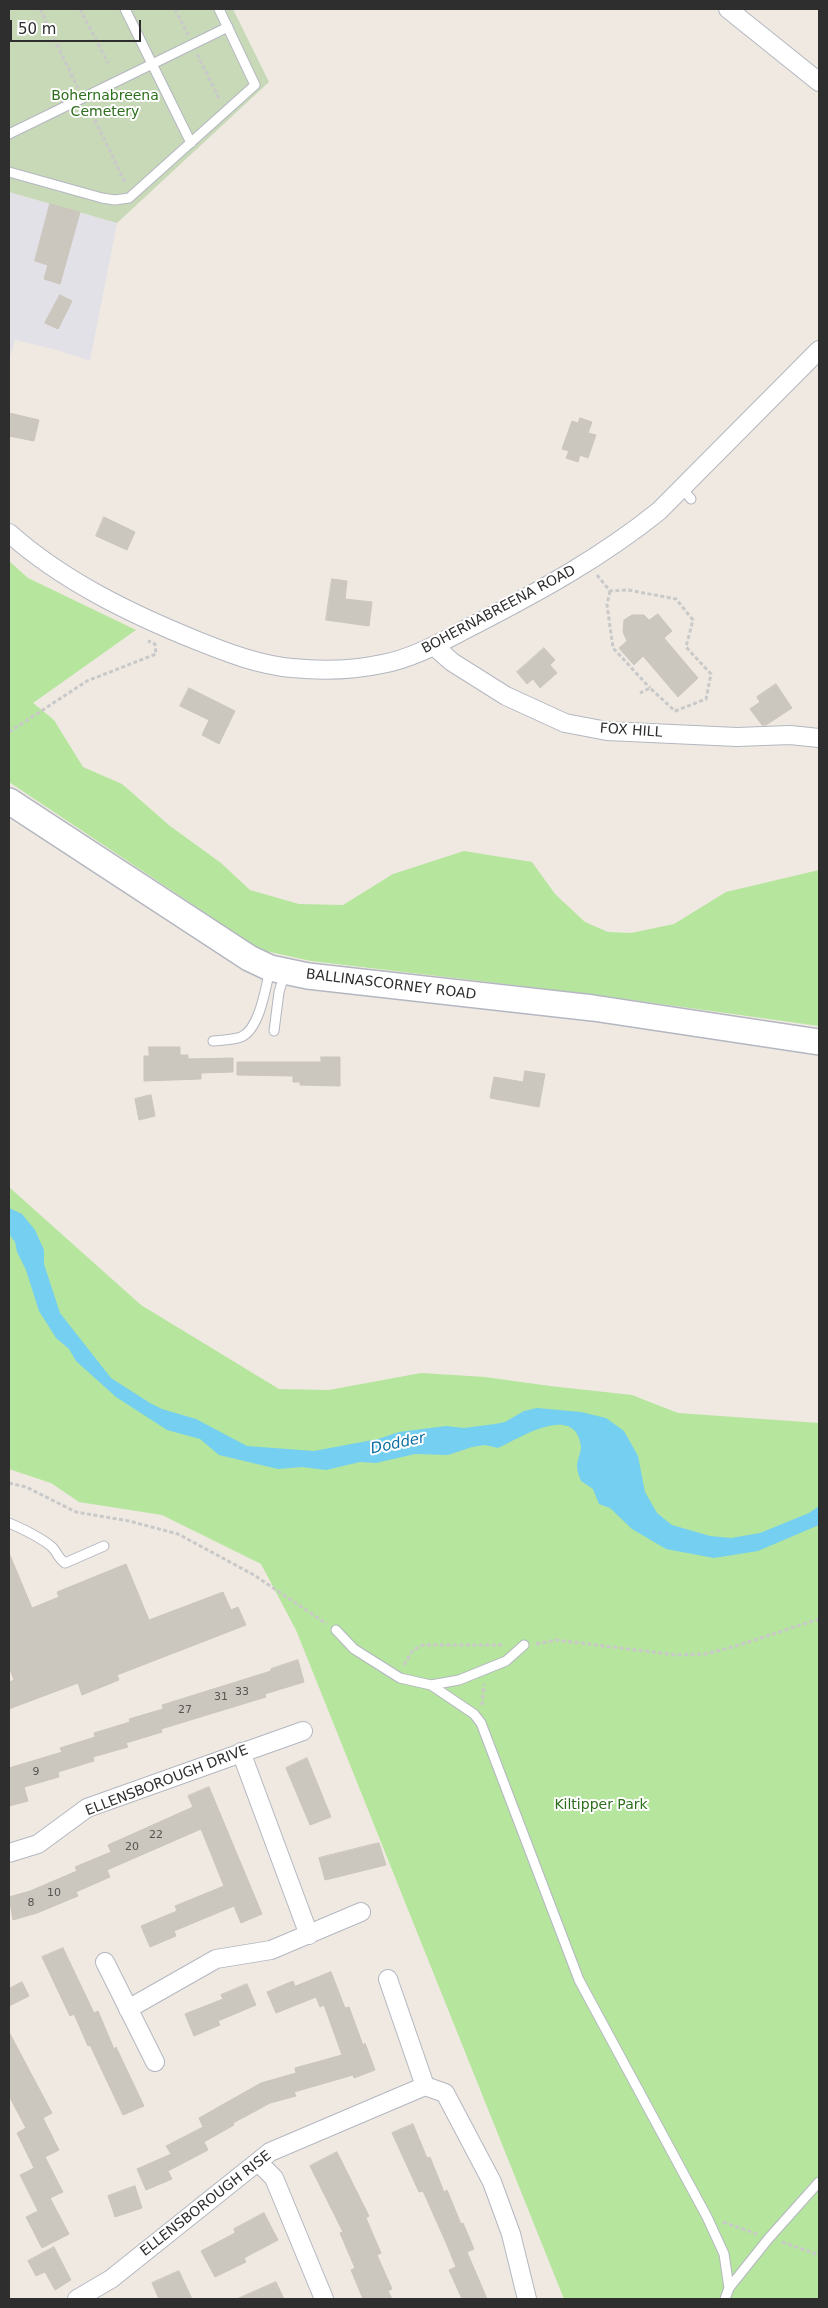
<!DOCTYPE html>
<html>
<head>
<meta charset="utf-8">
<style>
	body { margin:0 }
	#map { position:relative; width:828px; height:2308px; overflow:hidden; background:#efe9e1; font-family:"DejaVu Sans",sans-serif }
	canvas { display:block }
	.frame { position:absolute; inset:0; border:10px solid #2e2e2e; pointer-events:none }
	.scale { position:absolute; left:10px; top:20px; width:131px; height:22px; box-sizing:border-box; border:2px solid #2e2e2e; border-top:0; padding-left:6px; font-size:15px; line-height:18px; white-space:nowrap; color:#2e2e2e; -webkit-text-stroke:4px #fff; paint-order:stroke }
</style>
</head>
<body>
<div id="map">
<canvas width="828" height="2308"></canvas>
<div class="frame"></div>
<div class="scale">50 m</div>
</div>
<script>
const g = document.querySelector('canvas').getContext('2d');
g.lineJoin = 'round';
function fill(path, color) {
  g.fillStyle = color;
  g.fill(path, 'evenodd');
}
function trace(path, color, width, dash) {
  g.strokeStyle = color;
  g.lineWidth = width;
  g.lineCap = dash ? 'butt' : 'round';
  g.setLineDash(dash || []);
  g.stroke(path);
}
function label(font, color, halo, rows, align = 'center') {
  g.font = font + ' "DejaVu Sans",sans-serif';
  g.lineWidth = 4;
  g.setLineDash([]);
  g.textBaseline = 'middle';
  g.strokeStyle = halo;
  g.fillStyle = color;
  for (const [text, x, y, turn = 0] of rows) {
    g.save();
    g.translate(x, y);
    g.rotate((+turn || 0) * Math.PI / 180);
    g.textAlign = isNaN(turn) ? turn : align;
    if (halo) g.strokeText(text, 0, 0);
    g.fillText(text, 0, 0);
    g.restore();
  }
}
const industrial = new Path2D(`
	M9,192L117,223L90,361L57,350L15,340L9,360Z`);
const green = new Path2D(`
	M9,561L28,578L136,630L33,703L54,720L83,767L122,784L170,826L221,863L250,890L299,904L343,905L393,874L464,851L532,862L555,894L585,922L608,932L631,933L674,924L726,892L819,870V1026L589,994L311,961L261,950L9,782Z
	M9,1187L141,1305L279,1389L329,1390L421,1373L485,1377L550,1386L632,1395L678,1413L819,1423V2299H564L296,1630L261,1564L162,1515L79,1502L51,1483L9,1469Z`);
const cemetery = new Path2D(`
	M9,9H233L269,82L117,223L9,192Z`);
const water = new Path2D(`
	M9,1208L22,1214L35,1230L44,1250V1264L60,1313L111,1378L150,1403L162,1409L196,1419L247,1446L314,1451L378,1439L399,1432L446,1426L464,1428L495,1424L505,1422L524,1411L537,1408L581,1412L606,1418L624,1431L638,1456L645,1492L657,1513L672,1525L710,1536L731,1538L760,1533L809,1513L819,1506V1525L758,1551L714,1558L666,1549L632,1529L610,1508L599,1504L593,1489L581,1481C579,1476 577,1471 577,1466C577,1460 581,1453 581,1447C576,1401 518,1439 498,1448L485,1445L472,1447L448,1455L415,1454L376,1463L360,1462L326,1470L302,1467L278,1469L219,1455L200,1439L167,1430L116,1397L76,1361L69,1349L56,1338L39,1311L26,1270L17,1252L15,1242L9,1234Z`);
const building = new Path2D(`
	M50,204L80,212L60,284L44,279L48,265L35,261Z
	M60,295L72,301L58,329L45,323Z
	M9,413L39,420L34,441L9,436Z
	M580,418L592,422L588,433L596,435L588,458L580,455L578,462L566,458L569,451L562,449L572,421L578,423Z
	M104,517L135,532L127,550L96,536Z
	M332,579L347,581L345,599L372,602L369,626L326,620Z
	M658,614L672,631L664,638L698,678L678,697L643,656L634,665L619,648L627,641L623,632L624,620L632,615H644L649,620Z
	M544,648L555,660L550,665L557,673L540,688L533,679L527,684L517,672Z
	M776,684L792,708L766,725H762L750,709L760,702L757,697Z
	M189,688L235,711L219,744L202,735L209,720L180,706Z
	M149,1047H180V1055H188V1059L233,1058V1072L201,1073V1079L144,1081V1056H149Z
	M321,1057H340V1086L300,1085V1082H293V1076L237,1075V1062H321Z
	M525,1071L545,1074L539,1107L490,1098L494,1077L523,1082Z
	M151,1095L155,1116L139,1120L135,1099Z
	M9,1553L32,1608L59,1597L57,1592L126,1564L149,1620L223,1592L231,1610L238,1607L246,1625L117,1675L119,1680L82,1695L78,1683L9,1709V1682L14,1680L9,1667Z
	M298,1660L304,1682L265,1694L266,1697L161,1729L162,1732L126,1743L128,1747L93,1757L94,1761L58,1772L59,1777L24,1787L28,1801L9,1806V1768L62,1752L60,1748L95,1737L94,1733L130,1722L129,1719L163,1709L162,1705L271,1671V1669Z
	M307,1758L331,1817L310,1825L286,1768Z
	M209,1787L262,1914L241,1923L234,1906L174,1931L176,1936L150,1947L141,1926L177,1911L175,1906L224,1886L201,1829L107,1870L110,1877L76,1892L78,1896L37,1913L13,1920L9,1897L30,1891L77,1871L75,1867L111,1852L108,1845L193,1807L188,1796Z
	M379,1843L386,1865L325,1880L319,1858Z
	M63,1948L94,2013L98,2011L114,2049L116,2047L144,2106L123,2115L90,2045L88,2046L74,2014L70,2016L42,1957Z
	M331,1972L345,2008L349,2007L363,2045L365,2043L375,2070L354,2078L353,2075L294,2092L296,2096L270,2103L250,2114L233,2123L234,2125L204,2142L208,2150L168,2171L172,2179L146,2190L137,2169L171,2154L166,2146L203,2127L199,2118L261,2083L296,2073L295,2068L342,2055L324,2005L320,2007L316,1997L276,2013L267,1992L293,1981L295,1986Z
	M22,1982L29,1996L9,2006V1989Z
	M247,1984L256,2005L218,2021L220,2025L194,2036L185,2014L223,1999L221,1995Z
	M9,2032L52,2113L43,2118L59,2150L45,2157L63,2192L50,2198L69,2234L42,2248L26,2217L38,2211L20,2175L34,2168L17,2133L26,2128L9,2096Z
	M413,2124L427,2158L430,2157L444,2192L447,2190L461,2224L463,2223L474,2249L467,2252L487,2299H462L449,2270L456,2267L447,2245L423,2191L419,2192L392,2133Z
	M337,2152L369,2216L366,2218L381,2253L377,2255L392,2289L388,2291L392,2299H363L351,2270L355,2268L340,2233L343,2232L310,2166Z
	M135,2186L142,2208L115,2217L108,2196Z
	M264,2213L278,2240L244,2258L246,2262L215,2277L201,2251L235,2233L234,2229Z
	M54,2247L71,2280L55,2290L45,2272L36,2276L28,2261Z
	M179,2271L192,2299H159L152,2283Z
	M276,2282L284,2299H237Z`);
const path = new Path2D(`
	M40,9L78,88
	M80,9L108,63
	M175,9L188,35
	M197,54L220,100
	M89,108L126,184
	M597,575L610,591L628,590L676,599L693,620L686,647L711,674L706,699L675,711L650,688L640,693
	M610,591L607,605L613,648L650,688
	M9,732L87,681L156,654L155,644L148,641
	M9,1483L26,1487L76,1512L129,1521L178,1534L254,1575L327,1624
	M536,1644L556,1640L677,1655L705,1654L733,1647L819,1619
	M404,1665L413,1650L423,1645H505
	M482,1705L484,1684
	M723,2222L757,2234
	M782,2242L819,2255`);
const lane = new Path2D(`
	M125,9L191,143
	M9,134L228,27
	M9,172L102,198L115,200L129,198L255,85L219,9
	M682,488L691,499
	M274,1031L279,992L285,972
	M213,1041C223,1040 232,1040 241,1037C260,1029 266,986 270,969
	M9,1523C23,1529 40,1537 52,1547C57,1552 58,1558 65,1563L104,1546
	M336,1630L354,1649L400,1678L431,1685L459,1680L506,1661L524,1645
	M431,1685L474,1714L481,1723L579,1980L707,2217L724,2254L729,2288
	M725,2299L729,2288L769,2238L819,2182`);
const street = new Path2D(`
	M728,9L819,82
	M9,533C63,581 131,614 198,641C228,653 259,665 292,668C321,671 354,670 382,664C416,658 446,639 476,624C540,591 602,557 659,511L819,350
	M434,646L452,662L506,696L565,723L607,731L737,737L790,735L819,738
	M241,1752L309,1935
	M9,1853L38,1844L87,1808L303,1731
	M105,1962L155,2062
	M388,1979L425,2086L445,2093L492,2182L511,2234L527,2299
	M128,2009L216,1959L271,1950L361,1912
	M259,2163L274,2178L324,2299
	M77,2299L111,2279L270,2152L425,2086`);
const secondary = new Path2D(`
	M9,801L249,958L270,968L308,976L593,1008L819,1042`);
const numberNames = [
	["33",242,1692],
	["31",221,1697],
	["27",185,1710],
	["9",36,1772],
	["22",156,1835],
	["20",132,1847],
	["10",54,1893],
	["8",31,1903]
];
const parkNames = [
	["Bohernabreena",105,96],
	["Cemetery",105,112],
	["Kiltipper Park",601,1805]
];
const streetNames = [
	["BOHERNABREENA ROAD",499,610,-28],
	["FOX HILL",631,731,4],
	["BALLINASCORNEY ROAD",391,985,7],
	["ELLENSBOROUGH DRIVE",167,1781,-21],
	["ELLENSBOROUGH RISE",206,2204,-38]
];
const waterNames = [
	["Dodder",398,1444,-12]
];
fill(industrial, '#e3e1e8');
fill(green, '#b6e59e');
fill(cemetery, '#c8d9b8');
fill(water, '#75cff0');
fill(building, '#cbc7bf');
trace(building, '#cbc5ba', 1);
trace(lane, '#b4b7c1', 11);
trace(street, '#b4b7c1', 20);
trace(secondary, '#b4b7c1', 28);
trace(path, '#c9c9c9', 3, [4, 2.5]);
trace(lane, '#fff', 9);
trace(street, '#fff', 18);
trace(secondary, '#fff', 25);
label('11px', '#555452', null, numberNames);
label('14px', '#2c6e1b', '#fff', parkNames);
label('14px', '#2e2e2e', '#fff', streetNames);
label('italic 15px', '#0d6fa3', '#fff', waterNames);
</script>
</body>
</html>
